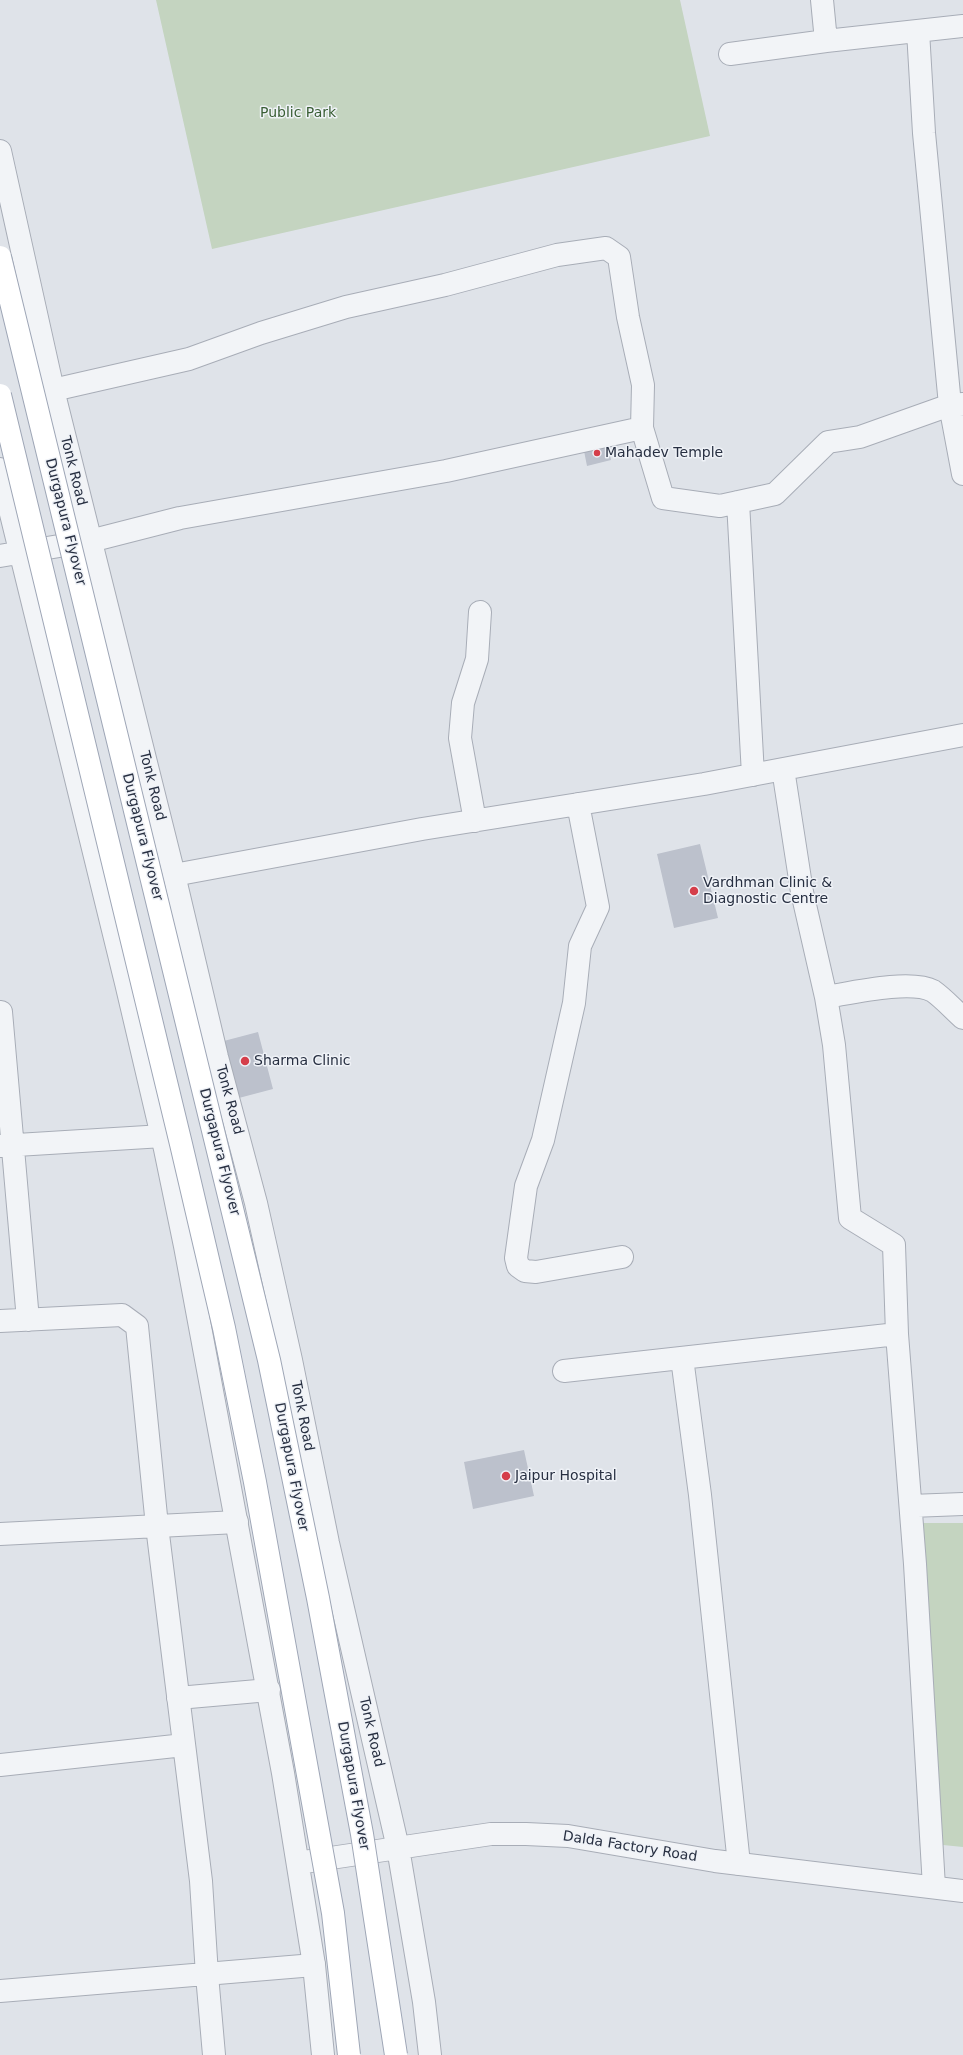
<!DOCTYPE html>
<html>
<head>
<meta charset="utf-8">
<style>
	body { margin:0 }
	canvas { display:block; background:#dfe3e9 }
</style>
</head>
<body>
<canvas width="963" height="2055"></canvas>
<script>
const g = document.querySelector('canvas').getContext('2d');
g.lineJoin = 'round';
function fill(path, color) {
  g.fillStyle = color;
  g.fill(path, 'evenodd');
}
function trace(path, color, width, dash) {
  g.strokeStyle = color;
  g.lineWidth = width;
  g.lineCap = dash ? 'butt' : 'round';
  g.setLineDash(dash || []);
  g.stroke(path);
}
function label(font, color, halo, rows, align = 'center') {
  g.font = font + ' "DejaVu Sans",sans-serif';
  g.lineWidth = 3;
  g.setLineDash([]);
  g.textBaseline = 'middle';
  g.strokeStyle = halo;
  g.fillStyle = color;
  for (const [text, x, y, turn = 0] of rows) {
    g.save();
    g.translate(x, y);
    g.rotate((+turn || 0) * Math.PI / 180);
    g.textAlign = isNaN(turn) ? turn : align;
    if (halo) g.strokeText(text, 0, 0);
    g.fillText(text, 0, 0);
    g.restore();
  }
}
const green = new Path2D(`
	M156,0H680L710,136L212,249Z
	M920,1523H963V1847L943,1845Z`);
const building = new Path2D(`
	M607,440L611,460L587,466L583,446Z
	M700,844L718,918L674,928L657,854Z
	M258,1032L273,1089L235,1099L220,1042Z
	M524,1450L534,1496L473,1509L464,1462Z`);
const minor = new Path2D(`
	M822,0L826,41
	M918,31L924,133L950,405L963,474
	M730,54L826,41L963,26
	M53,390L189,359L261,333L346,307L445,285L557,255L606,248L619,257L628,317L643,385L642,428
	M738,502L753,775
	M90,541L180,518L446,471L642,428L663,498L720,506L775,494L828,442L860,437L950,405L963,404
	M783,769L802,892L826,997L834,1045L850,1218L894,1245L897,1334L915,1564L934,1887
	M578,804L598,907L580,946L574,1003L543,1140L526,1186L516,1258L518,1266L525,1271L536,1272L622,1257
	M475,821L460,738L463,703L477,659L480,612
	M174,875L422,829L704,784L963,735
	M826,997C851,993 911,979 933,991C943,998 953,1009 963,1018
	M1,1012L28,1320
	M0,1146L163,1136
	M0,1321L122,1315L137,1326L157,1526L201,1881L207,1975L214,2055
	M682,1358L700,1495L739,1864
	M564,1371L897,1334
	M911,1506L963,1504
	M0,1534L237,1522
	M178,1698L269,1690
	M0,1765L184,1745
	M0,1991L314,1965`);
const tertiary = new Path2D(`
	M0,151L53,390L174,875L217,1057L256,1203L291,1360L328,1543L398,1848L424,2002L430,2055
	M0,469L126,983L165,1149L185,1246L283,1773L314,1965L323,2055
	M0,556L89,541
	M304,1862L491,1834H526L568,1836L715,1861L963,1891`);
const primaryBridge = new Path2D(`
	M0,257L269,1360L318,1598L362,1834L396,2055
	M0,395L181,1144L224,1328L255,1482L333,1913L349,2055`);
const markers = [
	[597,453,4,"#d53e4a"],
	[694,891,5,"#d53e4a"],
	[245,1061,5,"#d53e4a"],
	[506,1476,5,"#d53e4a"]
];
const parkNames = [
	["Public Park",298,113]
];
const poiNames = [
	["Mahadev Temple",605,453],
	["Vardhman Clinic &",703,883],
	["Diagnostic Centre",703,899],
	["Sharma Clinic",254,1061],
	["Jaipur Hospital",515,1476]
];
const streetNames = [
	["Tonk Road",73,471,76],
	["Durgapura Flyover",65,522,76],
	["Tonk Road",152,786,76],
	["Durgapura Flyover",142,837,76],
	["Tonk Road",229,1100,75],
	["Durgapura Flyover",219,1152,76],
	["Tonk Road",302,1416,79],
	["Durgapura Flyover",291,1467,79],
	["Tonk Road",371,1732,77],
	["Durgapura Flyover",353,1786,80],
	["Dalda Factory Road",630,1847,9]
];
fill(green, '#c4d4c0');
fill(building, '#bcc1cc');
trace(minor, '#a8adb7', 24);
trace(tertiary, '#a8adb7', 24);
trace(minor, '#f2f4f7', 22);
trace(tertiary, '#f2f4f7', 22);
trace(primaryBridge, '#9ea6b6', 24, []);
trace(primaryBridge, '#fff', 22);
for (const [x, y, r, color] of markers) {
  const dot = new Path2D();
  dot.arc(x, y, r, 0, 2 * Math.PI);
  g.fillStyle = color;
  g.fill(dot);
  trace(dot, '#eff2f7', 1.5);
}
label('14px', '#395e34', '#eff2f7', parkNames);
label('14px', '#272f41', '#eff2f7', poiNames, 'left');
label('14px', '#272f41', '#eff2f7', streetNames);
</script>
</body>
</html>
